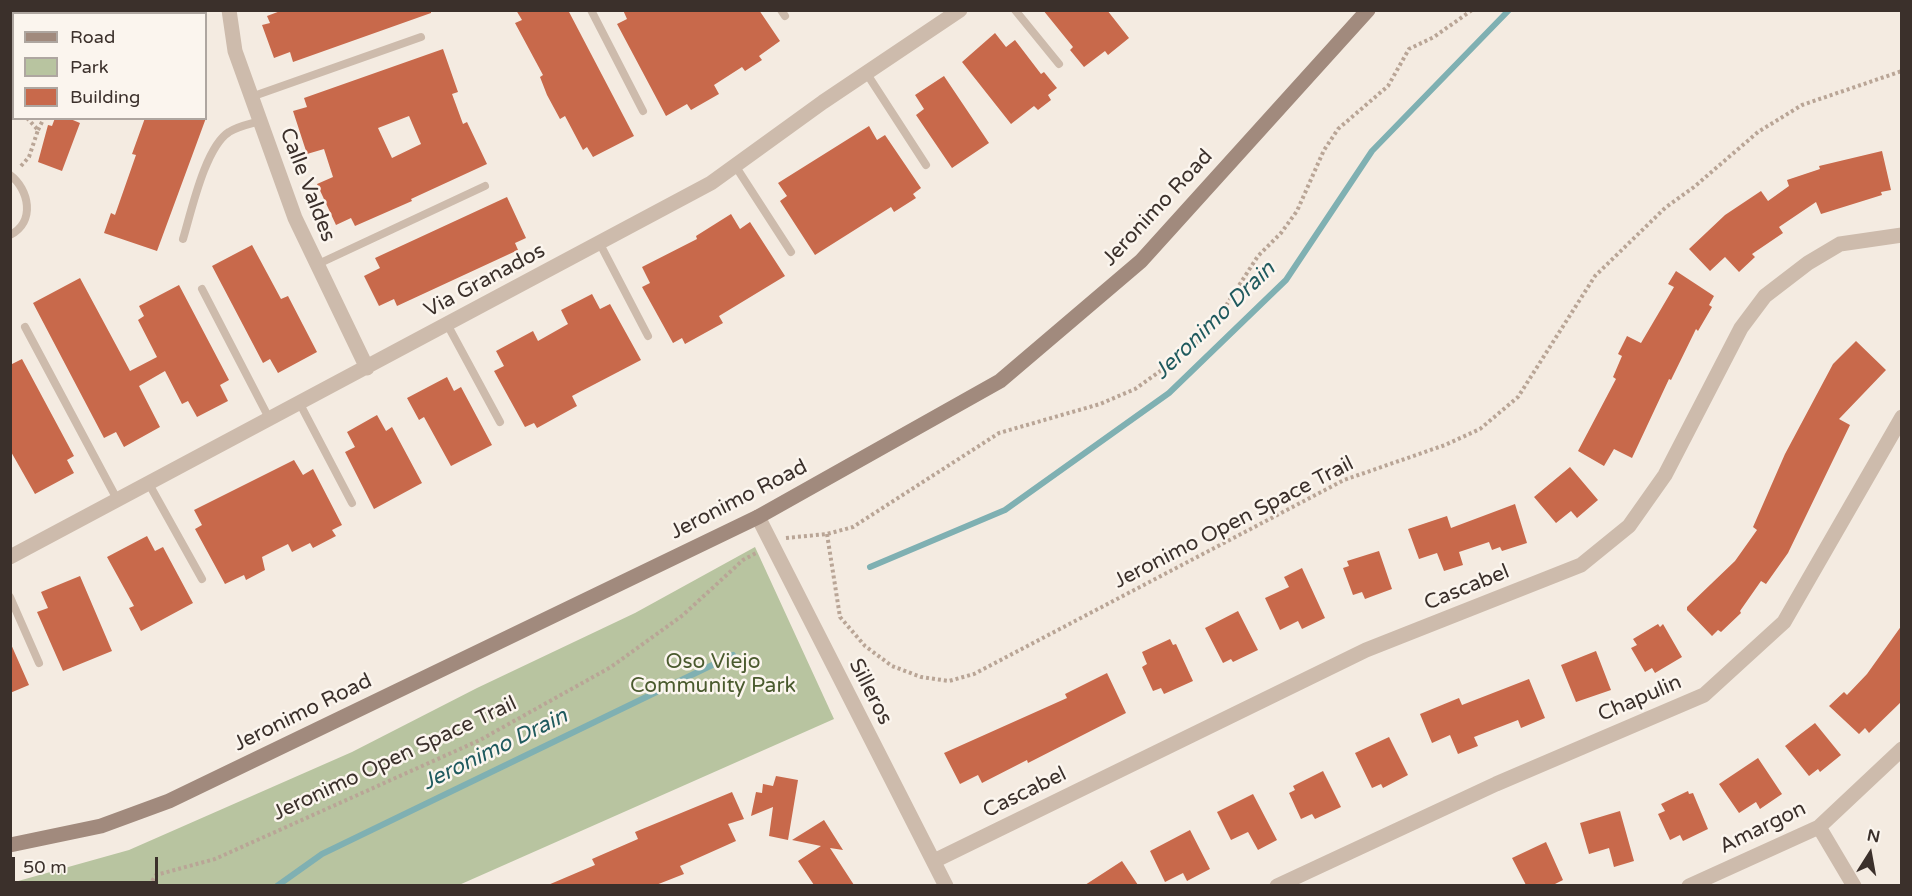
<!DOCTYPE html>
<html>
<head>
<meta charset="utf-8">
<style>
	body { margin:0 }
	#map { position:relative; width:1912px; height:896px; overflow:hidden; background:#f4ebe1; font-family:"Varela Round",sans-serif }
	canvas { display:block }
	.frame { position:absolute; inset:0; border:12px solid #3b302b; pointer-events:none }
	.legend { position:absolute; left:12px; top:12px; width:195px; height:108px; box-sizing:border-box; background:#fbf5ee; border:2px solid #aea6a0; margin:0; padding:8px 10px; list-style:none; font-size:18px; color:#3b302b }
	.legend li { display:flex; align-items:center; gap:12px; height:30px }
	.legend b { width:30px; border:2px solid #aea6a0 }
	.north { position:absolute; left:1840px; top:824px; width:60px; height:60px; -webkit-text-stroke:4px #fbf5ee; paint-order:stroke; rotate:11deg; font-size:16px; font-weight:700; line-height:24px; text-align:center; color:#3b302b }
	.north::after { content:''; display:block; margin:auto; width:21px; height:27px; background:#3b302b; clip-path:polygon(50% 0,100% 100%,50% 72%,0 100%) }
	.scale { position:absolute; left:12px; top:857px; width:146px; height:27px; box-sizing:border-box; border:3px solid #3b302b; border-top:0; padding-left:8px; font-size:18px; line-height:21px; white-space:nowrap; color:#3b302b; -webkit-text-stroke:4px #fbf5ee; paint-order:stroke }
</style>
</head>
<body>
<div id="map">
<canvas width="1912" height="896"></canvas>
<div class="frame"></div>
<ul class="legend">
<li><b style="height:8px;background:#a18a7d"></b>Road</li>
<li><b style="height:16px;background:#b8c4a0"></b>Park</li>
<li><b style="height:16px;background:#c8694b"></b>Building</li>
</ul>
<div class="north">N</div>
<div class="scale">50 m</div>
</div>
<script>
const g = document.querySelector('canvas').getContext('2d');
g.lineJoin = 'round';
function fill(path, color) {
  g.fillStyle = color;
  g.fill(path, 'evenodd');
}
function trace(path, color, width, dash) {
  g.strokeStyle = color;
  g.lineWidth = width;
  g.lineCap = dash ? 'butt' : 'round';
  g.setLineDash(dash || []);
  g.stroke(path);
}
function label(font, color, halo, rows, align = 'center') {
  g.font = font + ' "Varela Round",sans-serif';
  g.lineWidth = 5;
  g.setLineDash([]);
  g.textBaseline = 'middle';
  g.strokeStyle = halo;
  g.fillStyle = color;
  for (const [text, x, y, turn = 0] of rows) {
    g.save();
    g.translate(x, y);
    g.rotate((+turn || 0) * Math.PI / 180);
    g.textAlign = isNaN(turn) ? turn : align;
    if (halo) g.strokeText(text, 0, 0);
    g.fillText(text, 0, 0);
    g.restore();
  }
}
const green = new Path2D(`
	M10,11H45L46,13L14,14L13,60L11,61Z
	M755,547L834,719L459,885H11V883L129,850L352,752L477,688L635,613Z`);
const stream = new Path2D(`
	M870,567L1005,510L1169,393L1286,280L1372,151L1509,10
	M277,886L322,854L733,655`);
const building = new Path2D(`
	M283,10H431V13L293,62L290,52L274,58L262,25L270,23L267,16Z
	M516,10H568L634,136L593,157L587,147L583,150L565,116L560,119L547,95L540,77L543,75L515,23L522,20Z
	M623,10H759L780,41L759,56L762,60L745,71L742,67L714,85L719,94L691,110L687,104L666,116L617,24L627,19Z
	M1043,10H1107L1129,38L1108,55L1105,51L1084,67L1070,50L1073,47Z
	M995,33L1006,47L1015,40L1041,74L1044,72L1057,88L1048,95L1051,100L1038,110L1034,106L1011,124L962,62Z
	M443,49L458,92L452,94L463,124L467,122L487,164L411,199L412,201L355,226L351,218L336,225L317,184L333,177L324,149L307,154L293,111L307,107L304,98ZM409,116L421,144L392,158L378,128Z
	M944,76L989,143L952,168L916,115L924,109L915,95Z
	M55,118H68L80,123L62,171L38,162L48,125L52,126Z
	M145,118H206L157,251L104,233L111,213L115,215L136,155L132,154Z
	M869,126L877,140L885,135L921,188L913,194L916,198L894,212L891,207L815,255L780,201L787,196L778,183Z
	M1882,151L1891,190L1881,192L1882,195L1821,214L1816,202L1779,227L1783,233L1752,254L1755,257L1739,272L1725,257L1710,271L1689,249L1725,215L1761,191L1768,201L1789,186L1787,180L1820,169L1819,166Z
	M507,197L526,238L515,243L518,250L397,306L394,299L379,306L364,276L380,268L375,258Z
	M731,214L740,229L750,222L785,276L719,316L723,323L685,344L682,338L673,343L642,287L650,283L642,267L697,239L696,236Z
	M252,245L281,299L288,296L317,352L278,373L270,359L263,363L212,266Z
	M1676,271L1714,296L1709,305L1712,307L1698,331L1696,329L1671,380L1669,379L1632,458L1614,449L1604,466L1578,451L1616,379L1613,377L1622,356L1618,354L1627,336L1641,343L1674,287L1668,284Z
	M80,278L130,371L157,357L138,320L144,316L139,306L179,285L229,380L220,385L228,401L197,417L188,401L182,404L165,371L139,386L160,427L124,447L116,432L104,438L33,303Z
	M592,294L600,309L610,304L641,360L572,396L577,406L537,428L534,423L525,427L494,371L504,366L496,351L533,331L538,341L568,324L561,310Z
	M1856,341L1886,370L1839,419L1850,425L1788,553L1766,584L1761,581L1740,611L1741,613L1721,632L1718,630L1712,636L1687,610V607L1735,561L1757,530L1753,527L1785,454L1833,364Z
	M22,359L74,456L67,460L74,473L35,494L10,450V365Z
	M447,377L454,391L461,387L492,445L451,466L424,417L419,420L407,398Z
	M377,415L386,431L392,427L422,483L374,509L345,452L355,447L347,432Z
	M294,460L303,475L313,469L342,525L332,530L336,536L313,548L310,543L292,552L288,544L262,557L265,570L246,580L244,575L225,584L195,529L202,525L194,510Z
	M1570,467L1598,500L1577,518L1571,511L1556,523L1534,497Z
	M1515,504L1527,543L1502,551L1500,547L1492,550L1489,542L1459,552L1463,565L1444,571L1437,553L1419,559L1408,529L1447,516L1451,528Z
	M147,536L155,551L163,547L193,603L141,631L129,608L134,606L107,557Z
	M1379,551L1392,589L1365,599L1362,592L1353,595L1343,568L1349,566L1347,561Z
	M1302,568L1325,618L1302,629L1298,621L1280,630L1265,598L1289,587L1284,577Z
	M80,576L112,651L63,671L37,612L48,608L41,592Z
	M1238,611L1258,650L1233,662L1231,659L1223,663L1205,628Z
	M1658,624L1660,627L1663,624L1682,657L1655,673L1652,668L1645,672L1631,648L1637,645L1633,639Z
	M1902,625V701L1869,733L1865,728L1859,734L1829,706L1844,692L1847,695L1867,674Z
	M1170,639L1173,645L1176,644L1193,681L1164,694L1161,688L1153,691L1142,667L1147,664L1142,652Z
	M10,642L29,685L10,693Z
	M1596,651L1611,690L1576,702L1561,665Z
	M1107,673L1126,713L1028,763L1027,760L982,783L978,775L960,784L944,753L1067,698L1065,694Z
	M1529,679L1545,718L1521,728L1518,720L1474,737L1478,746L1458,754L1450,735L1432,743L1420,714L1459,698L1462,705Z
	M1815,723L1841,755L1820,772L1818,769L1809,776L1785,746Z
	M1389,737L1408,775L1383,788L1381,784L1372,788L1355,753Z
	M1758,758L1782,794L1760,809L1756,802L1739,813L1719,784Z
	M1323,771L1341,807L1315,819L1312,814L1301,819L1289,793L1295,790L1293,786Z
	M776,776L798,780L788,840L769,836L773,807L751,816L756,792L762,793L763,784L773,786Z
	M1688,791L1689,794L1693,793L1708,829L1683,841L1680,835L1670,840L1658,814L1665,811L1661,804Z
	M732,792L744,819L728,824L736,841L680,866L684,874L656,885H548L595,865L592,859L638,839L635,832Z
	M1253,794L1277,840L1258,850L1248,832L1231,840L1217,812Z
	M1620,811L1634,861L1614,867L1609,848L1589,854L1580,823Z
	M824,820L843,850L830,848L854,885H814L798,861L821,846L792,840Z
	M1190,830L1210,869L1187,881L1183,873L1165,882L1150,851Z
	M1546,842L1563,880L1553,885H1526L1512,858Z
	M1122,861L1138,885H1085Z`);
const path = new Path2D(`
	M73,14L74,10
	M10,83L14,85
	M38,130L44,118
	M21,166L29,157L38,130L27,118
	M827,534L840,617L865,646L892,666L921,677L949,681L974,674L1344,480L1445,445L1480,429L1518,397L1595,276L1665,208L1694,187L1758,132L1802,105L1902,71
	M786,538L827,534L853,527L999,433L1100,404L1135,389L1190,350L1216,321L1258,256L1281,233L1297,211L1324,150L1338,129L1388,86L1409,49L1434,37L1472,10
	M149,886L156,875L215,859L480,740L611,667L683,615L743,560L758,552`);
const service = new Path2D(`
	M591,10L643,111
	M781,10L785,16
	M1015,10L1059,64
	M867,74L926,165
	M251,97L421,37
	M736,167L791,252
	M10,175C29,189 36,222 10,235
	M183,239C191,213 205,147 229,132C238,126 250,124 260,121
	M600,244L648,336
	M316,265L485,186
	M202,289L270,420
	M447,324L500,422
	M25,327L118,501
	M300,404L352,503
	M149,484L202,579
	M10,597L39,663`);
const minor = new Path2D(`
	M1819,827L1854,886
	M934,861L1366,650L1581,565L1629,526L1665,475L1741,328L1765,296L1808,263L1840,244L1902,235
	M1277,886L1496,784L1704,695L1784,622L1902,417
	M1689,886L1819,827L1902,749`);
const tertiary = new Path2D(`
	M229,10L235,51L295,218L367,368
	M758,517L946,886
	M10,557L711,183L823,102L960,10`);
const secondary = new Path2D(`
	M10,845L101,826L169,801L758,517L1000,381L1141,261L1368,10`);
const streetNames = [
	["Calle Valdes",307,185,69],
	["Jeronimo Road",1158,208,-47],
	["Via Granados",485,281,-28],
	["Jeronimo Road",739,500,-27],
	["Jeronimo Open Space Trail",1234,523,-27],
	["Cascabel",1467,588,-22],
	["Silleros",870,692,63],
	["Chapulin",1640,699,-23],
	["Jeronimo Road",303,713,-26],
	["Jeronimo Open Space Trail",395,759,-25],
	["Cascabel",1025,793,-26],
	["Amargon",1763,828,-26]
];
const parkNames = [
	["Oso Viejo",713,662],
	["Community Park",713,686]
];
const waterNames = [
	["Jeronimo Drain",1215,321,-44],
	["Jeronimo Drain",495,750,-26]
];
fill(green, '#b8c4a0');
trace(stream, '#7fb0b2', 6);
fill(building, '#c8694b');
trace(path, '#b9a596', 4, [3, 3]);
trace(service, '#cdbbac', 8);
trace(minor, '#cdbbac', 15);
trace(tertiary, '#cdbbac', 15);
trace(secondary, '#a18a7d', 15);
label('21px', '#3b302b', '#fbf5ee', streetNames);
label('21px', '#4a5a2e', '#fbf5ee', parkNames);
label('italic 22px', '#1f5a5e', '#fbf5ee', waterNames);
</script>
</body>
</html>
